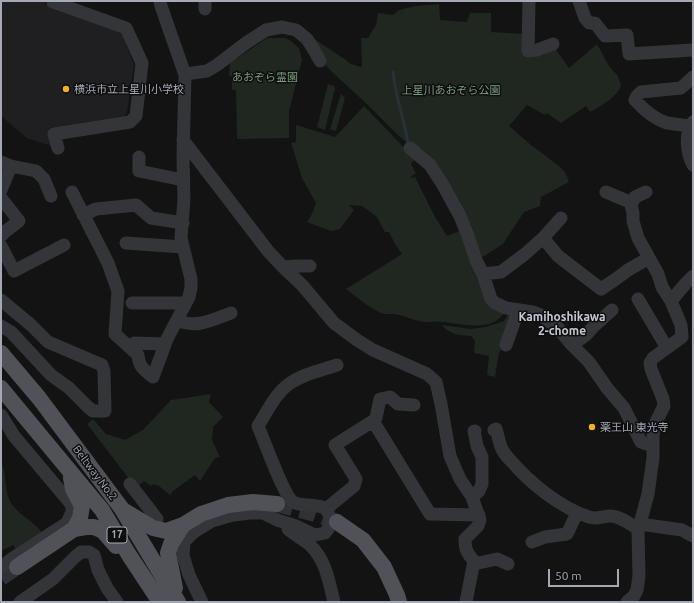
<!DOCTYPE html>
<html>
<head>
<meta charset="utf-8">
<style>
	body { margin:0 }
	#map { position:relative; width:694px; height:603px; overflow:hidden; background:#131314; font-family:Ubuntu,sans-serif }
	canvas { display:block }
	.frame { position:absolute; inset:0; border:2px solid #a5a9b4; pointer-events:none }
	.scale { position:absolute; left:548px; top:569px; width:71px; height:18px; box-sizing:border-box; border:2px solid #a5a9b4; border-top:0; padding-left:5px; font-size:12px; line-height:14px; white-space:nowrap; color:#a5a9b4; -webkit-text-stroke:3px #0e0e0f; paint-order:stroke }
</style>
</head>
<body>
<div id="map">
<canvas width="694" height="603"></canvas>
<div class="frame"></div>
<div class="scale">50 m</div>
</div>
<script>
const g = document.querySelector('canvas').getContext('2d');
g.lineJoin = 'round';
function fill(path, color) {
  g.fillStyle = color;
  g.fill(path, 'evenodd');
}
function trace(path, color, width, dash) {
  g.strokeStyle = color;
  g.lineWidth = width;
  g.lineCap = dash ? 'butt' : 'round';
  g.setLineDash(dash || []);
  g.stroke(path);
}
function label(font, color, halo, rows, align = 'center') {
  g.font = font + ' Ubuntu,"Noto Sans JP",sans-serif';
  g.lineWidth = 3;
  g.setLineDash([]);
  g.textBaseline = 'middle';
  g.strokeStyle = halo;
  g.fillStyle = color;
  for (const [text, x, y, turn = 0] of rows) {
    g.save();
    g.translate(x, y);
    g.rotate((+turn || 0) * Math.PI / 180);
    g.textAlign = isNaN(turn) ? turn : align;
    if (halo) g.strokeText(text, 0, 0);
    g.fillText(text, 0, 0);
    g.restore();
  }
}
const built = new Path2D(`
	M1,1H45V4L121,32L134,65L127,112L125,116L49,128L53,145L45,144L27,138L1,116Z`);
const green = new Path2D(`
	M439,4L440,20L467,22L470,13H491V32L525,34L524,46L554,47L569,68L597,44L609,66L618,76L621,86C617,97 601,106 590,112L586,106L561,123L547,113L545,115L527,105L509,126L531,145L559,166L565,172L569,182L541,197L540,206L524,212L503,244L478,260L431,164L398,135L367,104L332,72L321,60L313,38L346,60L350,64L362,67L361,38H368L376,25L378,13L393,15L399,10L416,6Z
	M267,38H285L291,41L299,48L302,60L289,111V138L237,139L236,90H232V77L229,75L230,61L236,59Z
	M328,84L334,86L335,88L325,130L317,127Z
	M341,94L345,98L336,131L330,129Z
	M364,106L415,159L411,164L416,173L409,178L415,177L435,217L447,236L462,230L487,298L505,311C493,333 464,324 444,322C436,321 427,323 419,321C412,320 406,316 399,315C393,313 386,315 381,313C368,307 357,297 346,289L402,254L395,244L389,232H385L376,216L362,206L349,205L354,210L340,229L331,231L307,222L311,216L316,203L302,178L291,143L296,142V125L335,137Z
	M510,311L504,346L499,353L495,377L487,375L489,356L474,353L475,341L471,336C460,335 449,335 442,325L470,329L486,327L504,321Z
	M211,394L209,402L223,417L213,427L212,440L220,457L215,458L200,481L195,475L173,491L170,495L159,486L153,484L151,486L144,481L136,488L87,424L93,419L106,434L125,440L143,430L171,400Z
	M1,463C7,474 4,487 9,499C15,512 25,516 35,525C38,528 41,531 43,534L17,551L13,545L1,551Z`);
const stream = new Path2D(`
	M393,72C395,96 404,118 408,143`);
const majorTunnel = new Path2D(`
	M277,504L315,514L337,522
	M1,578L17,567`);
const minor = new Path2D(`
	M53,1V2L126,28L142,63L136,116L130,122L54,134L58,148
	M160,1L161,6L183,69L185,74L207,71L217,65L246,43L266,30L282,27L296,30L307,39L314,50L320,61
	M205,1V9
	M529,1L528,51L537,50L553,44
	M579,1L585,18L589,23H595L605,36L627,35L629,54L693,50
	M693,122C684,132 687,154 693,165
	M689,126C682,125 674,124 667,123C654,119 643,109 635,100L637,96L641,92L681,88L693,77
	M183,140L268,251L283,267L302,285L334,323L357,340L373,350L427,374L436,382L441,404L450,456L460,479L472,497L480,520L478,526L465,539C465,550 467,553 474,561L466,602
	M410,148L430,165L443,185L460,216L468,236L476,260L483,274L491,299L495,303L506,308L533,312L541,315L558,328L572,345L589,362L607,388L624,408L641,442L653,446
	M139,157V171L183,180
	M1,162L11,166L36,171L44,179L51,196
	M1,190L11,166
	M72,192L108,263L118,291L115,334L138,355C139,367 144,370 153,377L167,339L189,297L191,288V279L181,238L184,199L183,159L185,74
	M606,192L632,203
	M646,192L635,197L631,205L633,213V221L638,238L658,274L662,287L671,301
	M1,198L19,221L6,231L1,236
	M83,215L96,209L136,205L151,218L183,223
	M561,218L543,238L558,256L601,289L616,279L628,270L649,258
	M126,243L183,247
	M1,246L14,271L64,245
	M283,267L296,266H310
	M483,274L501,272L525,254L543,238
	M638,299L667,348
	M1,300L31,325L48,342L102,365L104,371L105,411H93L89,408L69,388L51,375L11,332L1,326
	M132,303H185
	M177,320C196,329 212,320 231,313
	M134,343L165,344
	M506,345L518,311
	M572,345L586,335L593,327L612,310
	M1,415L14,436L72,505V512L67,523L13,558L1,567
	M373,421L376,418L380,399L390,397L398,404L414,405
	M494,430L496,429C498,435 499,442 501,447C503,452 508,458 512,462C531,484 561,508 589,517C596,520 603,516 610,516C620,516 630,524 638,529
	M130,484L157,519
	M472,497L479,491L482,484V457L477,446L474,431H475
	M326,509L354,486L356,479L335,445L373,421L430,514L479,515
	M640,524L682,530L693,536
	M288,529C295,535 303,539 310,545C326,560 329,582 334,602
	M532,542L545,537L567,534L577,513
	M474,564L497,559L508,564
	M20,602L53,579L75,557L81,552H89L94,555L98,570L107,588L117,602
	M202,602L189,575L183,555L184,542L194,532L212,521L233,515L250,513H263L277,520L296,526L315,535L325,533C330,527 334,522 329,515C329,514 326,510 326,509C318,503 301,507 293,502C284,496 264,440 258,426C267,412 275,394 289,384C302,374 322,370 337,365
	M627,602L634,596L637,590L639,576L638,531L648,494L653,458V434L656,422L664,406L663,399L651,369L650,363L653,358L682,337L681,325L671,301L686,283L693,276`);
const major = new Path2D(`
	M1,353L39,398L122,509L178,602
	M1,388L102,510L129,555L160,602
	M71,478L73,489L82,506L80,518L74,529
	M123,510L153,528L166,531L183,525L201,514L228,505L253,502L277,504
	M337,522L363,540L384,567L397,595L399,602
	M17,567L74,529L86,527H94L103,531L116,546
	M175,588L168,553L171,544L183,525`);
const markers = [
	[66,89,4,"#ecb033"],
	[592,427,4,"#ecb033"]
];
const shields = [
	[117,535,20]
];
const shieldNames = [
	["17",117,535]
];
const parkNames = [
	["あおぞら霊園",265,77],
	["上星川あおぞら公園",451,90]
];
const poiNames = [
	["横浜市立上星川小学校",74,89],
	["薬王山 東光寺",600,427]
];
const streetNames = [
	["Beltway No.2",95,473,53]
];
const neighbourhoodNames = [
	["Kamihoshikawa",562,317],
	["2-chome",562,331]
];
fill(built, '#1f1f21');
fill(green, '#1f2720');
trace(stream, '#293138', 3);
trace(majorTunnel, '#303134', 16, [16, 8]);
trace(minor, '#343539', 13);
trace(major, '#505258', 16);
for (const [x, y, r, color] of markers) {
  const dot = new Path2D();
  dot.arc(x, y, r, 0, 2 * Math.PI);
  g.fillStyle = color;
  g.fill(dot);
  trace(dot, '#0e0e0f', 1.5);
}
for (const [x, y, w] of shields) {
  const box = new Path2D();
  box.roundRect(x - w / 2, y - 8, w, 16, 3);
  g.fillStyle = '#0e0e0f';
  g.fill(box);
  trace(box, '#a5a9b4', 1);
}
label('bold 10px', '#a5a9b4', null, shieldNames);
label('11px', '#7c9f7f', '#0e0e0f', parkNames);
label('11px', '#a5a9b4', '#0e0e0f', poiNames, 'left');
label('11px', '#a5a9b4', '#0e0e0f', streetNames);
label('bold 12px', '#c5c8d1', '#0e0e0f', neighbourhoodNames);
</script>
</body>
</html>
